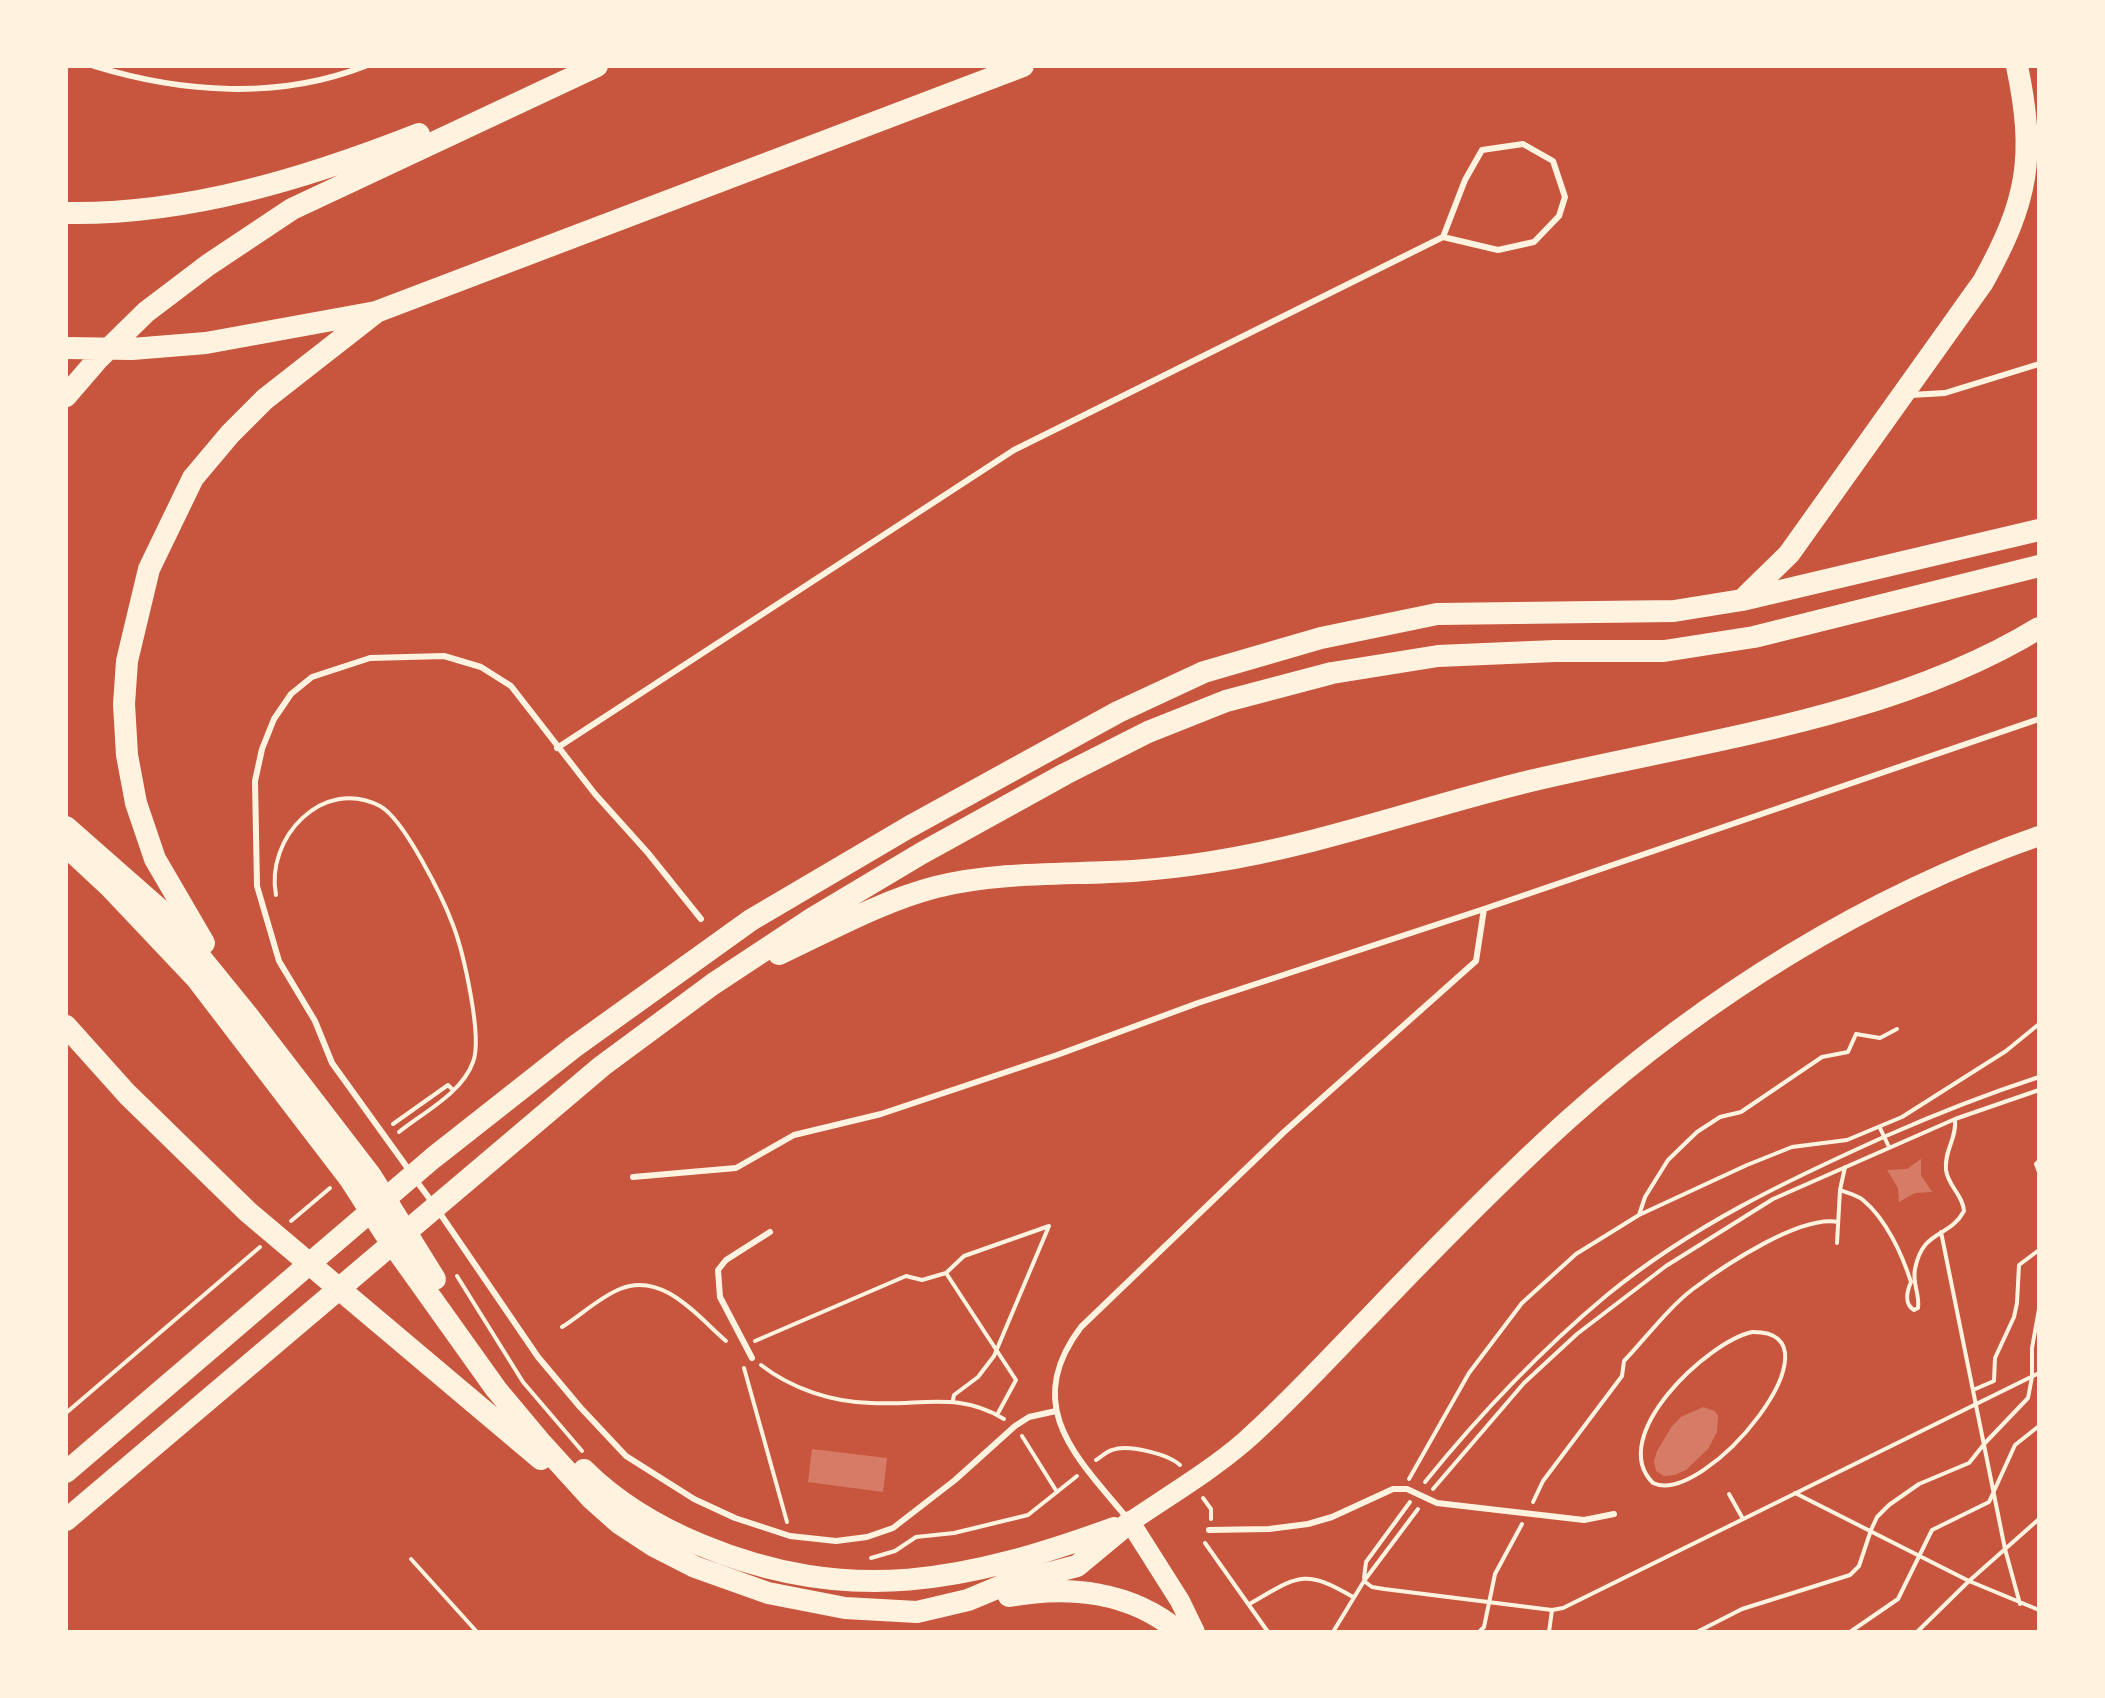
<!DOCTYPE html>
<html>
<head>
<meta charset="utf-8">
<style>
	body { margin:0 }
	#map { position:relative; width:2105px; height:1698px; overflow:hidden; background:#c8553d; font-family:"Noto Sans",sans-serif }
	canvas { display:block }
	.frame { position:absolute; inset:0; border:68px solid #fff3e0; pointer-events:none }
</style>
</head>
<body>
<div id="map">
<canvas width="2105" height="1698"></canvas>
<div class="frame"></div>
</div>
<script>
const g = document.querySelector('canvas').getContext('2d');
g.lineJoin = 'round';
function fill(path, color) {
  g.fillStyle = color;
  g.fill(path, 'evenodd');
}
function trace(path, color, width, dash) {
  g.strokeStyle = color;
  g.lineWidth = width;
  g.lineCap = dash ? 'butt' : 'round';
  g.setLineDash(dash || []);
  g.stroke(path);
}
const building = new Path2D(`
	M1921,1159V1175L1932,1192L1915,1193L1899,1202L1898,1188L1887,1170L1907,1169Z
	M1703,1407L1715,1411L1718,1416L1717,1432L1708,1449L1686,1470L1675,1475L1664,1476L1656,1471L1654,1461L1657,1451L1672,1426L1681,1417Z
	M812,1449L887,1458L883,1492L808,1482Z`);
const path = new Path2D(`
	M276,895C265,838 323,776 380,806C404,819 443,898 453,925C463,951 483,1037 473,1062C462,1093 424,1112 399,1132
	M393,1124L448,1085L453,1090
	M1880,1128L1889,1147
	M2039,1161L2036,1164L2039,1172
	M1845,1167L1840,1190C1847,1193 1857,1195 1863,1200C1886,1219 1902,1254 1911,1282C1907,1291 1904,1304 1914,1310L1918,1308C1920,1294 1912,1283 1915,1269C1923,1228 1949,1239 1964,1211C1963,1195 1948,1186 1946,1170C1944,1150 1957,1139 1955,1119
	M1639,1215L1645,1197L1668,1160L1697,1132L1720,1117L1741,1112L1822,1057L1848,1052L1856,1034L1880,1038L1897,1029
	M291,1221L330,1188
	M1941,1232L2005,1549L2020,1604
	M1837,1243L1840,1190
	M946,1273L1016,1380L997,1415
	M457,1276L523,1382L582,1451
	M562,1327C581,1315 600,1297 620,1289C663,1271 698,1317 726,1341
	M1752,1332C1850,1330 1705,1508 1653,1483C1606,1437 1707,1342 1752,1332Z
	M755,1341L906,1276L922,1280L946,1273L964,1256L1049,1226L994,1356L978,1377L954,1395L953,1400
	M761,1365C792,1389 832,1402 871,1403C921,1406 958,1391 1004,1419
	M744,1368L787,1522
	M1973,1390L1994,1381L1995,1358L2014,1317L2017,1303L2019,1265L2039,1250
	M66,1413L260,1247
	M1022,1436L1057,1492
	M1096,1460C1101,1457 1106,1452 1112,1450C1128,1444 1168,1454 1180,1465
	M1409,1479L1469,1373L1522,1303L1576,1254L1639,1215L1747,1165L1792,1147L1847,1140L1902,1117L2006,1051L2039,1024
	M1425,1482C1480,1414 1540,1351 1607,1295C1693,1225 1786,1181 1886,1136C1936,1114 1987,1094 2039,1077
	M1433,1489L1524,1383L1577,1334L1666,1266L1773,1199L1955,1119L2039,1090
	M1795,1493L1969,1581L2039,1610
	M1729,1494L1743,1519
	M1203,1498L1211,1509V1519
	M1533,1502L1543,1481L1622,1376L1624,1361C1645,1339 1669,1307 1693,1289C1725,1265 1800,1215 1838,1222
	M1205,1543L1268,1632
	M871,1558L895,1551L916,1537L954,1533L1028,1515L1077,1476
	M411,1559L477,1632
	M1364,1578L1366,1562L1410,1502
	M1364,1581L1372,1587L1384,1589L1552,1610L1563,1608L2039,1373
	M1251,1603C1298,1576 1304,1568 1353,1597
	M1333,1632L1364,1581L1418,1509
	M1479,1632L1484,1627L1495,1574L1522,1524
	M1549,1632L1552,1610
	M1697,1632L1742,1609L1850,1575L1859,1566L1871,1530L1877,1517L1889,1505L1919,1484L1969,1463L1985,1443L2028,1398L2032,1377V1348L2039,1309
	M1850,1632L1898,1599L1932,1530L1989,1502L2015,1445L2039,1426
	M1917,1632L1969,1581L2039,1519`);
const service = new Path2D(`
	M94,66C182,93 278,100 365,66
	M1911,395L1945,393L2039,364
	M557,748L1014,450L1443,237L1465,180L1482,150L1523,144L1553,161L1565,197L1559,216L1534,242L1498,250L1443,237
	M409,1170L332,1063L315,1021L279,961L257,886L255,781L262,749L274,719L291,694L312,677L370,658L444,656L481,667L511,686L595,794L648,853L701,919
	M633,1177L736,1168L794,1135L881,1114L1057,1055L1198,1003L1484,909L2039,719
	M415,1179L432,1202
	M439,1212L538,1357L580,1407L626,1456L694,1499L735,1518L790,1536L836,1541L867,1537L893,1528L955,1480L1015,1426L1029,1417L1056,1411
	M752,1358L720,1297L718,1270L726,1260L770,1232
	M1128,1519C1076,1457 1021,1406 1081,1327L1284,1132L1476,961L1484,909
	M1209,1530L1269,1529L1308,1524L1332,1517L1393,1489H1407L1437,1503L1584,1520L1614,1514`);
const primary = new Path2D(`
	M1195,1632L1180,1601L1130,1522C1168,1496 1209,1472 1244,1442C1288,1403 1327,1360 1368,1318C1433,1250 1500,1181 1570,1118C1705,997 1867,896 2039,836`);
const motorway = new Path2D(`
	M66,213C188,215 307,178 419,134
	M66,348L132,349L206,343L376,312L1023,66
	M66,396L97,360L146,312L208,265L292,209L597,66
	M1742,600L1789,554L1983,282C2028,201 2036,157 2017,66
	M66,827L166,915L248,1016L371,1176L435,1279
	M66,846L110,887L197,979L350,1179L384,1232L496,1389L542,1444L592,1499L619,1523L654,1546L695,1567L768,1593L845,1608L917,1612L968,1600L1004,1585L1077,1566L1130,1522
	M204,943L155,859L136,803L127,755L124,704L127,661L149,569L193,478L230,434L265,399L375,313
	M779,954C830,930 882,901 936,887C1000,871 1068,875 1133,871C1159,869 1186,866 1211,862C1320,845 1423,807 1530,781C1698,741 1890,719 2039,628
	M66,1026L127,1094L248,1212L541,1459
	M584,1470C617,1503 658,1527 701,1545C850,1607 968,1581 1114,1528
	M66,1472L433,1158L574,1047L751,920L909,827L1118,712L1204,672L1321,638L1437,614L1674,611L1742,600L2039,530
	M66,1520L602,1066L713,984L813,918L922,853L1065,774L1148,732L1226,701L1332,673L1438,656L1555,651H1664L1754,637L2039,566
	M1009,1596C1068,1585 1131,1591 1179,1632`);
fill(building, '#d67c66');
trace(path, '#fff3e0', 4);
trace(service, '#fff3e0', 6);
trace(primary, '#fff3e0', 20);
trace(motorway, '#fff3e0', 22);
</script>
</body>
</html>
